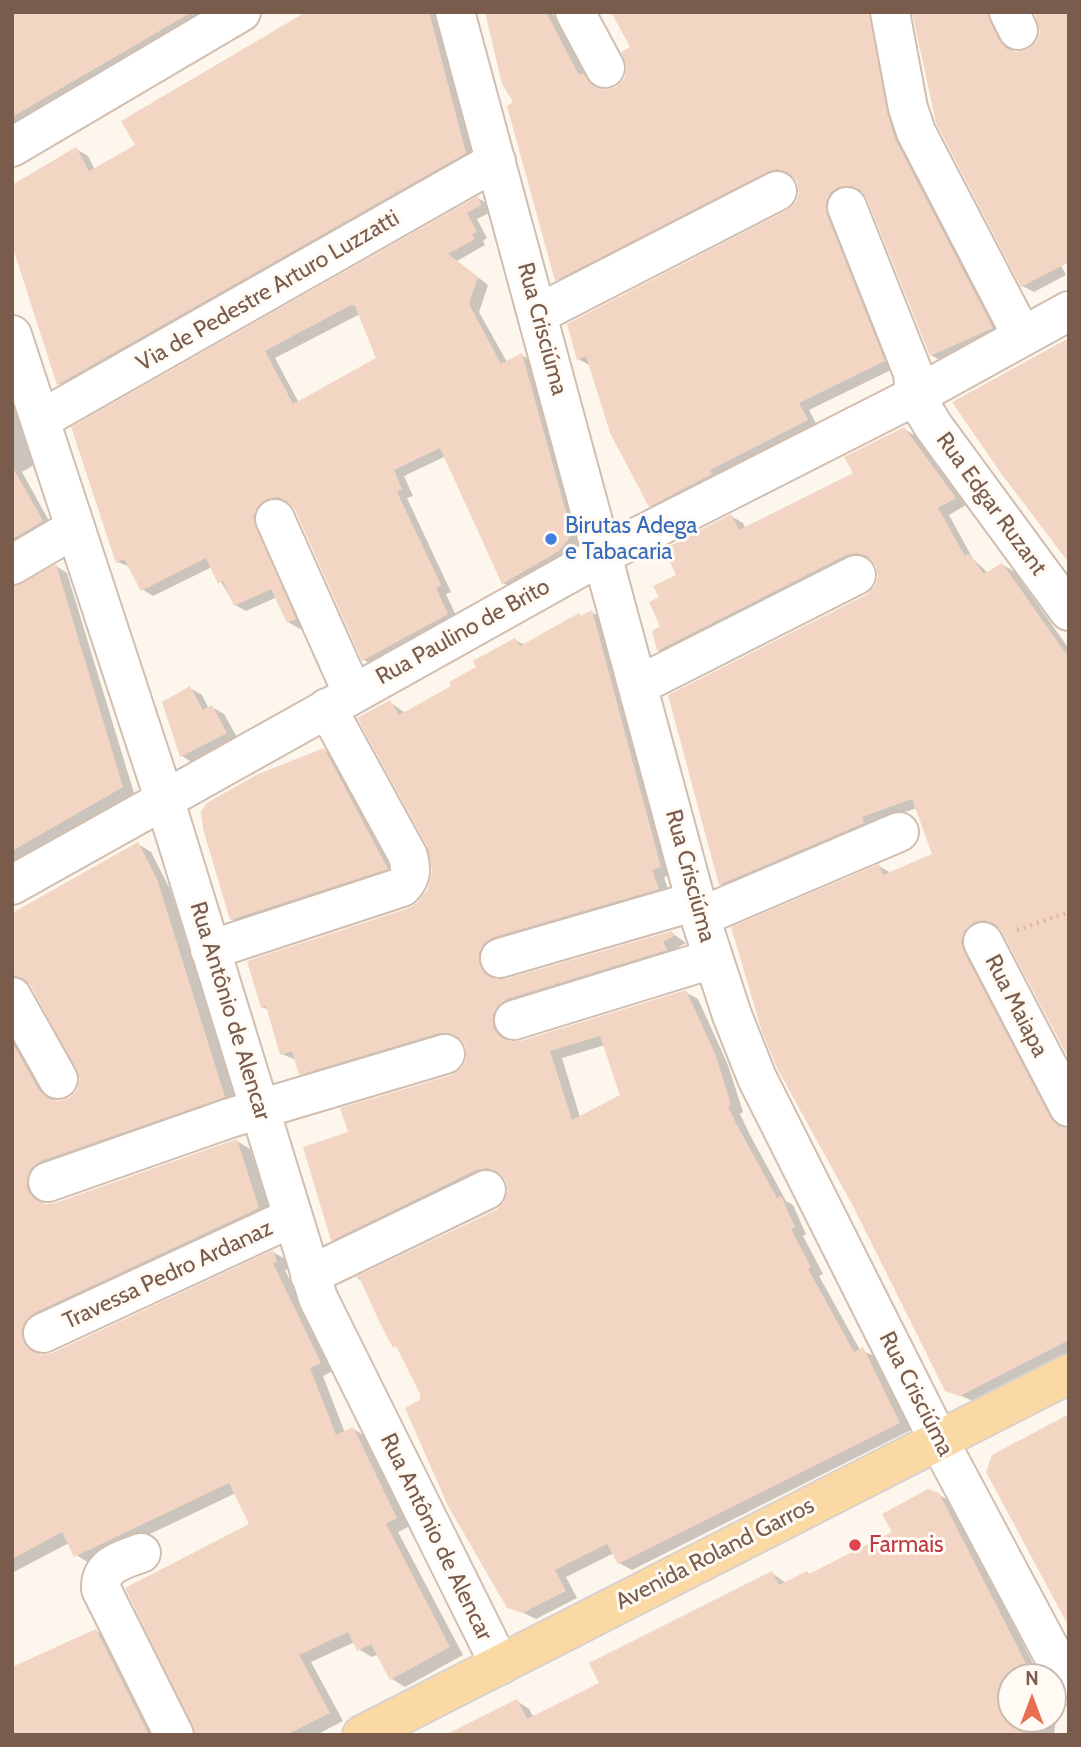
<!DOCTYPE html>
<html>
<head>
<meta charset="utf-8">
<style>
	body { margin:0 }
	#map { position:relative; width:1081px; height:1747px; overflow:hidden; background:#fdf6ec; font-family:Cabin,sans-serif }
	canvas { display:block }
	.frame { position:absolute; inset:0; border:14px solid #7a5c4d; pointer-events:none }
	.north { position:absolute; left:997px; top:1663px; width:70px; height:70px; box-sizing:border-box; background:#fffaf3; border:2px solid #cabbb1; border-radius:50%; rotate:0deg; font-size:19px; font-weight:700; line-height:28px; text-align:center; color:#7a5c4d }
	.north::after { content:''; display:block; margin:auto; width:24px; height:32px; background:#e76f51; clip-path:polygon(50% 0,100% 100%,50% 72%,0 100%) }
</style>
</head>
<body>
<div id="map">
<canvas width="1081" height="1747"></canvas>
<div class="frame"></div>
<div class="north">N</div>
</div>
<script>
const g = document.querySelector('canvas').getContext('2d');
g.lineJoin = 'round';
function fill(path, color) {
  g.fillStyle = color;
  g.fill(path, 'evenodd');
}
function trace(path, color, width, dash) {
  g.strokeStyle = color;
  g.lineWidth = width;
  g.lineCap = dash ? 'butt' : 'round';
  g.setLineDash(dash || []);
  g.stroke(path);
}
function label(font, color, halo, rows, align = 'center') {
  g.font = font + ' Cabin,sans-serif';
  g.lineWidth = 6;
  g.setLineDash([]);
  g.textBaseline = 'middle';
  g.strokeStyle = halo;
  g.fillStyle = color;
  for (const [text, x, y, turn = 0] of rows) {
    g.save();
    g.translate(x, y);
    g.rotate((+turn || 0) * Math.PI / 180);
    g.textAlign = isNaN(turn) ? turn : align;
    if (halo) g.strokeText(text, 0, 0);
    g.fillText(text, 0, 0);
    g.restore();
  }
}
const shadow = new Path2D(`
	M12,12H213L12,130Z
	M310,12H438L477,159L70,391L59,384L76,149L88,156L95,170L138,146Z
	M487,12H552L587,77L602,91L617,88L625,81L633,48L613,12H881L1003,334L943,362L931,355L869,198L864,191L850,193L895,368L809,410L818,427L662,512L650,505L591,366L578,359L788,212L797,203L801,193L798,181L790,175L779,177L568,286L557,279L516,102Z
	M912,12H1000V29L1015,53L1029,51L1069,12L1056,256L1066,275L1034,292L1022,286L938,123Z
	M478,198L489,205L491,212L477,219L487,238L483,241L485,245L457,261L488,285L479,312L507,362L521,355L533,361L583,541L570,557L514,589L503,583L446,456L404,476L413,496L407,498L451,592L446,594L458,620L375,666L364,660L296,509L291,503L279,504L306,626L300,629L288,622L277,597L246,611L235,605L212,567L153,596L142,589L131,567L117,562L73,428ZM360,314L378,359L299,403L275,358Z
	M12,395L34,465L22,472L53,528L12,555Z
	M904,429L916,436L966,505L949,515L973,559L988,573L1003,565L1015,572L1069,649V1055L1000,927L986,928L975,960L1061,1126L1069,1131V1352L973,1401L946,1389L879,866L891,873L934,855L917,808L872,823L732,891L720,884L867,596L876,587L880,577L877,565L870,559L859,561L670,657L658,650L663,627L661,598L731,516L743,523L746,529L855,473Z
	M56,566L67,573L134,793L12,863V588Z
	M591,612L604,619L672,874L664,877L670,896L491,972L496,981H506L672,933L686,943L675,949L678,957L505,1035L510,1043H521L685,992L698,999L728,1065L743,1112L740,1114L750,1135L786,1201L793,1205L806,1234L803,1236L823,1274L819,1276L860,1350L875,1356L911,1430L632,1570L619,1563L614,1553L566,1577L577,1598L536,1619L509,1606L450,1505L424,1451L427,1449L421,1393L363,1282L357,1278L496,1211L506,1203L510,1191L508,1180L501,1174L489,1176L344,1246L332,1239L350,1133L463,1070L468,1060L467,1047L462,1039H453L313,1080L301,1073L296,1060L282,1054L269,1010L262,1007L410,909L425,897L433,878L429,845L390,702L405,713L454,686L515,640L525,645L579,615L582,617ZM605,1045L622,1096L580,1117L562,1058Z
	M190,688L202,695L209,709L212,707L224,714L238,739L193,763L182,756Z
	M324,750L335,756L398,875L243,926L232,919Z
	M138,844L151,852L170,889L238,1104L40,1198L45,1205L56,1204L237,1141L250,1149L272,1216L34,1340L36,1351L41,1356L53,1355L273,1252L287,1260L290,1269L285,1270L333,1371L323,1376L345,1433L353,1429L367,1437L410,1526L398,1532L463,1655L405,1687L392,1679L379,1654L372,1657L358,1649L355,1642L311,1662L343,1721L316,1735H197L251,1525L236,1493L89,1563L76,1555L69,1543L12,1573V1028L55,1102L69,1100L79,1090L82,1079L30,983L12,988V915Z
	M938,1494L951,1502L1040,1677H1011V1719H1053V1702L1057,1710L1054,1735H490L517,1701L529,1709L534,1718L602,1684L772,1573L786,1583L811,1575L894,1532Z
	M96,1631L110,1639L158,1735H12Z`);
const building = new Path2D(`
	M12,12H192L12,117Z
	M306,12H429L466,153L57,385L12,245V185L76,147L89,171L135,145L121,121Z
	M485,12H546L579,75L583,73L593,86L605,90L616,87L624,79L627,68L621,52L630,47L611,12H869L887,112L895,139L993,328L930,356L867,199L861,190L851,186L838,187L830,193L826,203L827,215L885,361L799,403L808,420L710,470L712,474L649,507L610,433L586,356L577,360L567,324L787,210L796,202L799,193L797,182L788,172L777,169L767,172L555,281L507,106L513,102L502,84Z
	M912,12H987L999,40L1007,49L1017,52L1028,49L1037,41L1040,31L1034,12H1069V262L1021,287L936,123Z
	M478,196L481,205L467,213L477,232L472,234L475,239L448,254L478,277L469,304L501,364L522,353L572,534L559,551L502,584L440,448L394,470L402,489L397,492L441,585L436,588L448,614L362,661L295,510L288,502L278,497L267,499L258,506L253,517L296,619L287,623L271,589L234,606L223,581L218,584L206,558L141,591L124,559L116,563L71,427ZM351,305L355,306L376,358L293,404L265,351Z
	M1069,338V563L1000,472L952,402Z
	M904,427L956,498L938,508L965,556L969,554L984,574L1002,563L1069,658V1059L1002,932L995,924L985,920L974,922L964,931L961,942L964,952L1050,1117L1058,1126L1069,1129V1340L960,1396L945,1391L854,1208L777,1068L762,1032L731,927L879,864L883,875L932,854L912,799L862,817L864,823L719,885L668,695L866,595L875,586L878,577L876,566L867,556L857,553L846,555L657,651L652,631L660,626L649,602L659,597L653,586L676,575L664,549L731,514L739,530L853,473L844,457Z
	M12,466L43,521L12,539Z
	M56,564L123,787L12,851V587Z
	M592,610L661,867L652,870L659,889L494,937L484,943L479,953V963L485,974L494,979H505L672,931L674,936L663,942L667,950L507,999L498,1006L493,1014V1027L499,1036L508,1041H520L686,990L716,1056L731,1105L728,1107L738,1127L777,1198L781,1196L795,1227L791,1229L811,1267L808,1269L854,1352L863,1347L900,1423L618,1564L607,1544L555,1570L566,1591L523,1613L507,1608L448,1506L405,1408L420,1400V1394L396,1346L393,1348L379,1321L359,1277L353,1278L496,1210L504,1202L508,1191L506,1181L498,1172L487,1168L476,1170L331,1241L303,1147L348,1132L340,1108L452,1075L461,1068L466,1060V1047L459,1038L449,1033H439L299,1075L292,1051L280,1055L266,1006L261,1008L247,961L409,908L418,902L428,889L432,870L427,846L357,718L390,700L399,715L451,686L449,682L476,667L473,661L515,638L520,646L579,613L580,616ZM600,1036L620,1095L572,1120L550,1051Z
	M190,686L203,710L212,705L227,733L180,757L162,702Z
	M324,748L388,869L230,920L203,829L201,811L207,803L256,775Z
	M138,842L157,879L225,1097L41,1161L31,1168L27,1177V1189L34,1199L45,1204L55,1203L237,1139L259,1208L34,1313L25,1321L21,1332L24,1343L30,1350L40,1355L52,1353L273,1250L277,1262L273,1263L321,1363L310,1368L336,1435L353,1427L397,1518L386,1524L450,1647L390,1680L371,1644L357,1651L348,1632L299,1655L330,1713L286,1735H196L125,1588L249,1524L229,1483L74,1557L62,1532L12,1559V1042L39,1090L47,1098L58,1101L69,1098L77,1090L80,1079L31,986L23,978L12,975V913Z
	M1069,1414V1627L986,1472L992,1455Z
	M928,1489L939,1493L1033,1677H1011V1719H1043L1042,1725L1022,1735H445L517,1699L527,1719L599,1683L589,1663L772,1571L779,1585L807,1571L809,1574L892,1532L882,1514Z
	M96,1629L149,1735H12V1667Z`);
const path = new Path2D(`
	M1017,930L1069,912`);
const minor = new Path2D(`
	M455,12L700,917L732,1015L757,1078L939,1441L1069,1685
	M575,12L605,68
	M890,12L908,108L916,132L1022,336
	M1009,12L1018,30
	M12,147L241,12
	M847,207L913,373L915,396L934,427L1069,611
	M538,314L777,191
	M12,335L164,798L318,1298L500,1665
	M40,420L496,161
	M275,519L353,694
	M12,565L75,528
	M639,685L856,575
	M12,885L604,554L915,396L1069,311
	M700,917L899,832
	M983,942L1069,1107
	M210,950L402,887C412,877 411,869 408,856L327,708
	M500,958L696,901
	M12,997L58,1079
	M514,1020L712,959
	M48,1182L230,1118L445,1054
	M310,1275L486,1190
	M43,1333L293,1217
	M141,1553C121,1560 100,1565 101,1589L174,1735`);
const major = new Path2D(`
	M362,1735L1069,1374`);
const markers = [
	[551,539,7,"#3f7fe0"],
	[855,1545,7,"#e0444e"]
];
const streetNames = [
	["Via de Pedestre Arturo Luzzatti",268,291,-30],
	["Rua Crisciúma",542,329,75],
	["Rua Edgar Ruzant",991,504,54],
	["Rua Paulino de Brito",463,632,-29],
	["Rua Crisciúma",690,876,75],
	["Rua Maiapa",1016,1006,63],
	["Rua Antônio de Alencar",230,1011,73],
	["Travessa Pedro Ardanaz",168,1275,-25],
	["Rua Crisciúma",916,1394,63],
	["Rua Antônio de Alencar",436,1537,64],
	["Avenida Roland Garros",715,1554,-27]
];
const shopNames = [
	["Birutas Adega",565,526],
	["e Tabacaria",565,552]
];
const healthNames = [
	["Farmais",869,1545]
];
fill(shadow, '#0003');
fill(building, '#f3d5c3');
trace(minor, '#d1beb0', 42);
trace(major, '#dad1cd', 42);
trace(path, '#d9b8a5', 4.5, [2, 5]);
trace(minor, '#fff', 38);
trace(major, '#fbd9a5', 38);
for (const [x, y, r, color] of markers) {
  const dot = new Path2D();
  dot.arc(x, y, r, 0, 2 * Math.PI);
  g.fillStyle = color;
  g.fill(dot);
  trace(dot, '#fffaf3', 2.5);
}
label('23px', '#7a5c4d', '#fffaf3', streetNames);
label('23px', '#366cbe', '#fffaf3', shopNames, 'left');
label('23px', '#be3a42', '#fffaf3', healthNames, 'left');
</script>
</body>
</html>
